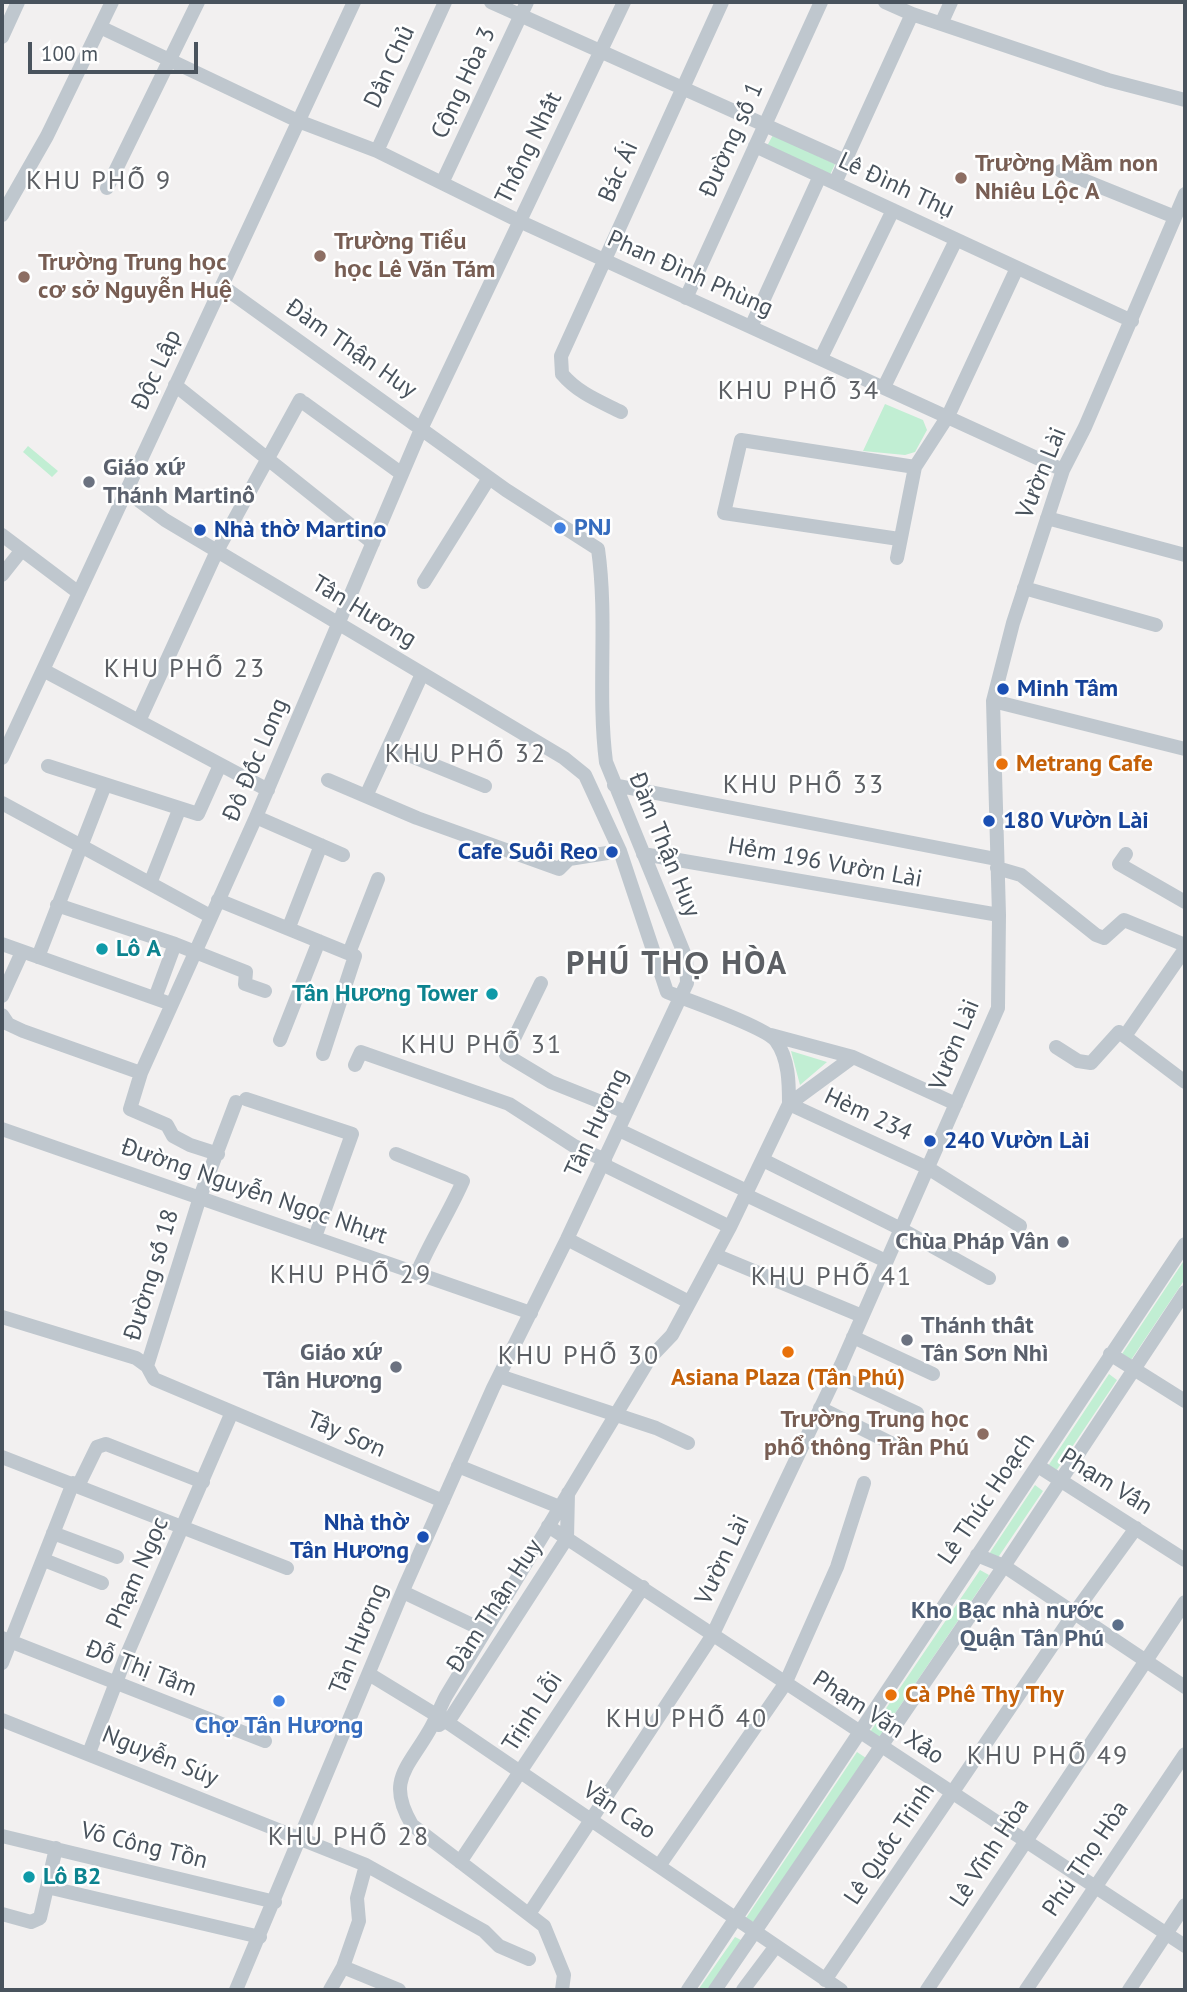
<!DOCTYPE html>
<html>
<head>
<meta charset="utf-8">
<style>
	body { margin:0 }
	#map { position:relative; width:1187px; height:1992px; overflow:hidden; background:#f2f0f0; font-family:"PT Sans",sans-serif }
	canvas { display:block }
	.frame { position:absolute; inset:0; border:4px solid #49535d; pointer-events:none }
	.scale { position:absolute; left:28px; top:42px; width:170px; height:32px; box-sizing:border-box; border:4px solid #49535d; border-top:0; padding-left:9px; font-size:21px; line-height:24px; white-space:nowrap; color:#49535d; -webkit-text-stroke:5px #fff; paint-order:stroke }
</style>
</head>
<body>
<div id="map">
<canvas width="1187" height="1992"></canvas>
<div class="frame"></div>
<div class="scale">100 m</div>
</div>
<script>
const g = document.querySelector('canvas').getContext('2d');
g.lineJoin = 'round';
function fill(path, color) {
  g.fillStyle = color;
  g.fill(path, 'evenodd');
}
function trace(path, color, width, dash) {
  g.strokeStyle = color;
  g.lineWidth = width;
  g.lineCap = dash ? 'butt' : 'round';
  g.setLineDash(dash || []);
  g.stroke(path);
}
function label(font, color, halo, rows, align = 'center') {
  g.font = font + ' "PT Sans",sans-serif';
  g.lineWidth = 5;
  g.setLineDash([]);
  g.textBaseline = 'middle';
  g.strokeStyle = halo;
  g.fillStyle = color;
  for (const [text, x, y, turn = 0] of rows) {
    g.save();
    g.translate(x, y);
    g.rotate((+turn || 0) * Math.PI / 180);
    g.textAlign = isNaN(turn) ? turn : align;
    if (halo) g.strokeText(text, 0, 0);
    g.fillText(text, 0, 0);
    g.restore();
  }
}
const green = new Path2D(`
	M773,135L835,164L830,175L767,146Z
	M885,404L923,420L927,430L915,452L905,455L863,451Z
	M28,446L58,471L52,477L23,452Z
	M791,1051L827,1062L800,1085Z
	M1185,1259V1279L1131,1360L1122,1354Z
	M1109,1374L1117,1380L1054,1474L1046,1469Z
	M1035,1485L1043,1491L997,1559L989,1554Z
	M980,1570L989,1575L879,1737L870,1732Z
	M857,1752L866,1758L754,1923L746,1918Z
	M735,1937L743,1941L708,1990H698Z`);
const minor = new Path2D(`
	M491,2L845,161
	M885,2L912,14L1108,80L1185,100
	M941,24L951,2
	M100,27L298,121L377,151L519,221L1063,470
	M2,37L18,2
	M755,146L1132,321
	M377,151L445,2
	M1061,171L1175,217
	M442,183L527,2
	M835,183L912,14
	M107,188L198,2
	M2,215L47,136L112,2
	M222,286L506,490L598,549C608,620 597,692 606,762L686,958L687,983L567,1239L493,1388L405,1586L236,1990
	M686,298L821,2
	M751,327L820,176
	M821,358L893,210
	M175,385L373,543
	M884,387L956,240
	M304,403L402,474
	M621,412C599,401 578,393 562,374L561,356L722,2
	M126,491L165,520L564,758L585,775L620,851L667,992C687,1000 766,1027 776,1041C789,1059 789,1083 789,1104L730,1227L672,1335L650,1358L446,1696C440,1707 436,1720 429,1731C407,1769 386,1781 412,1825L544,1926L564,1975L562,1990
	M1047,518L1185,555
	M2,535L79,593
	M899,539L724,513L741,440L915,467
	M897,558L915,467L948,416L1017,268
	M2,575L21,551
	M424,582L489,478
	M1024,588L1156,625
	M43,670L268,790
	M993,701L1185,749
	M139,721L217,551L300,400
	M389,747L485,786
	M2,758L354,2
	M48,766L198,814L220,765
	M328,780L417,818L559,869L569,859L620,851
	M614,785L996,859
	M366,796L422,674
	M2,803L210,916
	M256,817L343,855
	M643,854L999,915
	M1126,854L1119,864L1185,902
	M997,868L1021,875L1096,935L1104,938L1124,920L1185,945
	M151,881L179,810
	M218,900L355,956L323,1054
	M57,905L175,944
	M289,927L321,845
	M2,944L171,1004
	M349,953L378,879
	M38,957L105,785
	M541,983L506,1055L551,1082L626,1112
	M2,996L22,952
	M155,998L175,944L246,972L245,984L265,991
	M2,1015L8,1024L23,1031L141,1073
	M771,1035L853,1057L956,1104
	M1125,1036L1185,949
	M280,1040L319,941
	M1056,1047L1078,1061L1091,1063L1119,1032L1185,1082
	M853,1057L789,1104L928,1168L1020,1226
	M355,1065L361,1052L509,1104L574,1146L605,1160
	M246,1099L352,1134L315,1237
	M2,1129L531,1313
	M619,1130L747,1191
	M218,1154L190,1145L173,1136L167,1125L130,1109L141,1073L256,817L422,427L624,2
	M396,1154L463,1181C449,1213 431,1240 417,1273
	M763,1160L901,1229L989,1278
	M602,1164L730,1227
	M746,1195L886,1261
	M567,1239L689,1302
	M715,1255L862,1316
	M2,1317L136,1358L147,1366L154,1379L443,1501
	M853,1337L933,1374
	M1110,1354L1185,1401
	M147,1366L200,1197L236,1102
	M836,1375L917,1413
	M499,1376L656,1428L688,1443
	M820,1408L903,1449
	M2,1457L287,1568
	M458,1466L567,1510
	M1038,1466L1185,1560
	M78,1486L97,1447L106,1444L203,1482
	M548,1526L1185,1946
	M53,1533L117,1557
	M977,1555L1004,1566L1185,1687
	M44,1560L102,1583
	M403,1592L485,1631
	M2,1638L265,1741
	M2,1663L73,1483
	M369,1674L441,1718L841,1990
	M2,1720L366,1865L484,1931L499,1946L529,1959
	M439,1725L452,1716L567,1538L568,1493
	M89,1753L125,1659L232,1412
	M2,1836L275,1902
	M460,1862L643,1587
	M659,1866L785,1684L837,1567L864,1483
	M47,1887L260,1937
	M2,1914L31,1922L40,1918L56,1848
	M529,1914L712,1636L841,1365L998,1008L999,915L993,701L1013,623L1063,470L1085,427L1185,194
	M343,1967L399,1990
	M825,1980L1075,1612L1136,1528
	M330,1990L343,1967L359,1921L357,1898L366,1865
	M688,1990L1185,1244
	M715,1990L1004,1566L1185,1292
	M743,1990L776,1946
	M927,1990L1185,1602
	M1026,1990L1185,1754
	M1129,1990L1185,1905`);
const markers = [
	[961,178,7,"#8d6e63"],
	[320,256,7,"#8d6e63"],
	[24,277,7,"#8d6e63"],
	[89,482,7,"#6b7280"],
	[560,528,7,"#3f7fe0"],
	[200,530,7,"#1a4fb4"],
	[1003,689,7,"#1a4fb4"],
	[1002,764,7,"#e8710a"],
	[989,821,7,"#1a4fb4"],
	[612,852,7,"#1a4fb4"],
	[102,949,7,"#0f9aa8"],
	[492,994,7,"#0f9aa8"],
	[930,1141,7,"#1a4fb4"],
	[1063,1242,7,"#6b7280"],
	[907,1340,7,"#6b7280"],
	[788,1352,7,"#e8710a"],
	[396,1367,7,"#6b7280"],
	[983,1434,7,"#8d6e63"],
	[423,1537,7,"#1a4fb4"],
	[1118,1625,7,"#5c6f8a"],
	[891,1695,7,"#e8710a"],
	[279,1701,7,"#3f7fe0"],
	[29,1877,7,"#0f9aa8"]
];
const streetNames = [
	["Dân Chủ",390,67,-65],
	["Cộng Hòa 3",464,83,-65],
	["Đường số 1",732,140,-66],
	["Thống Nhất",529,148,-64],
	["Bác Ái",619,172,-66],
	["Lê Đình Thụ",896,186,25],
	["Phan Đình Phùng",690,274,24],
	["Đàm Thận Huy",351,349,35],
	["Độc Lập",157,370,-65],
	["Vườn Lài",1042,473,-68],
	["Tân Hương",364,612,31],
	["Đô Đốc Long",256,760,-67],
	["Đàm Thận Huy",664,845,68],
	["Hẻm 196 Vườn Lài",825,863,10],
	["Vườn Lài",955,1045,-68],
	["Hèm 234",868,1115,25],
	["Tân Hương",597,1123,-65],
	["Đường Nguyễn Ngọc Nhựt",254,1192,19],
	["Đường số 18",152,1275,-73],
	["Tây Sơn",346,1435,23],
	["Phạm Vấn",1106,1482,32],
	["Lê Thúc Hoạch",987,1499,-56],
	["Vườn Lài",723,1560,-65],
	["Phạm Ngọc",138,1573,-66],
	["Đàm Thận Huy",495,1606,-57],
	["Tân Hương",359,1639,-68],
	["Đỗ Thị Tâm",141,1669,21],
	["Trịnh Lỗi",533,1712,-57],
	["Phạm Văn Xảo",878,1718,33],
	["Nguyễn Súy",160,1757,22],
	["Văn Cao",619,1811,34],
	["Lê Quốc Trinh",890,1844,-56],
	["Võ Công Tồn",144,1846,14],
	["Lê Vĩnh Hòa",990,1853,-57],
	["Phú Thọ Hòa",1086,1859,-56]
];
const educationNames = [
	["Trường Mầm non",975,164],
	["Nhiêu Lộc A",975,192],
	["Trường Tiểu",334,242],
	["học Lê Văn Tám",334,270],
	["Trường Trung học",38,263],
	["cơ sở Nguyễn Huệ",38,291],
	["Trường Trung học",969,1420,"right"],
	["phổ thông Trần Phú",969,1448,"right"]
];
const worshipNames = [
	["Giáo xứ",103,468],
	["Thánh Martinô",103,496],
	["Chùa Pháp Vân",1049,1242,"right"],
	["Thánh thất",921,1326],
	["Tân Sơn Nhì",921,1354],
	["Giáo xứ",382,1353,"right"],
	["Tân Hương",382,1381,"right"]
];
const shopNames = [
	["PNJ",574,528],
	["Chợ Tân Hương",279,1726,"center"]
];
const transitNames = [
	["Nhà thờ Martino",214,530],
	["Minh Tâm",1017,689],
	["180 Vườn Lài",1003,821],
	["Cafe Suối Reo",598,852,"right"],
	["240 Vườn Lài",944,1141],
	["Nhà thờ",409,1523,"right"],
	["Tân Hương",409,1551,"right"]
];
const foodNames = [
	["Metrang Cafe",1016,764],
	["Asiana Plaza (Tân Phú)",788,1378,"center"],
	["Cà Phê Thy Thy",905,1695]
];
const cultureNames = [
	["Lô A",116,949],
	["Tân Hương Tower",478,994,"right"],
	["Lô B2",43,1877]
];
const serviceNames = [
	["Kho Bạc nhà nước",1104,1611],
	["Quận Tân Phú",1104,1639]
];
const neighbourhoodNames = [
	["KHU PHỐ 9",99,182],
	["KHU PHỐ 34",799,392],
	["KHU PHỐ 23",185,670],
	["KHU PHỐ 32",466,755],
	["KHU PHỐ 33",804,786],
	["KHU PHỐ 31",482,1046],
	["KHU PHỐ 29",351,1276],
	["KHU PHỐ 41",832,1278],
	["KHU PHỐ 30",579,1357],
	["KHU PHỐ 40",687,1720],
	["KHU PHỐ 49",1048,1757],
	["KHU PHỐ 28",349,1838]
];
const districtNames = [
	["PHÚ THỌ HÒA",677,965]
];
fill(green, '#c1eed3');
trace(minor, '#bfc7ce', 14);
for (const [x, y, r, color] of markers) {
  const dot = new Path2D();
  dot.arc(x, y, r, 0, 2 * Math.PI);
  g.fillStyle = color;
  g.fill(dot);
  trace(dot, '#fff', 2.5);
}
label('24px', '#49535d', '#fff', streetNames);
label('bold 24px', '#785e54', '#fff', educationNames, 'left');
label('bold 24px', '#5b616d', '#fff', worshipNames, 'left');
label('bold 24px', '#366cbe', '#fff', shopNames, 'left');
label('bold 24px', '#164399', '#fff', transitNames, 'left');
label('bold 24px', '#c56008', '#fff', foodNames, 'left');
label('bold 24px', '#0d838f', '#fff', cultureNames, 'left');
label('bold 24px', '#4e5e75', '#fff', serviceNames, 'right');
g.letterSpacing = '2px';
label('26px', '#5d6065', '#fff', neighbourhoodNames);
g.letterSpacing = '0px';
g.letterSpacing = '2px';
label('bold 32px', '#5d6065', '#fff', districtNames);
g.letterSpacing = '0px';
</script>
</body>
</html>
